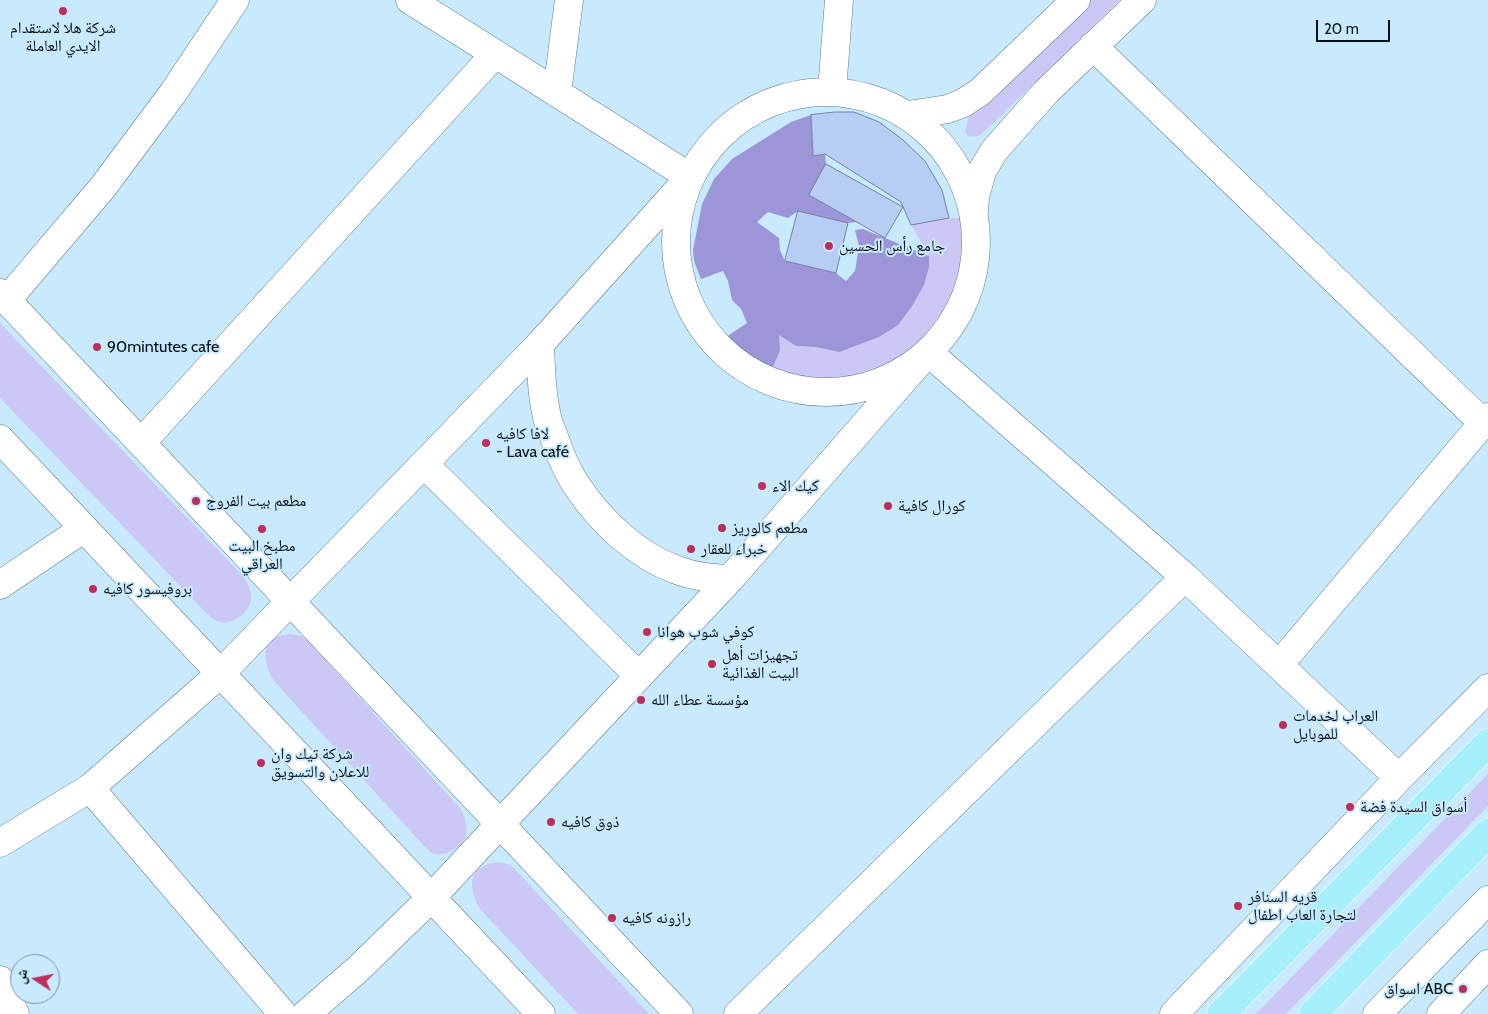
<!DOCTYPE html>
<html>
<head>
<meta charset="utf-8">
<style>
	body { margin:0 }
	#map { position:relative; width:1488px; height:1014px; overflow:hidden; background:#c9eafe; font-family:Cabin,"Noto Naskh Arabic",sans-serif }
	canvas { display:block }
	.north { position:absolute; left:10px; top:954px; width:50px; height:50px; box-sizing:border-box; background:#c9eafe; border:1px solid #7a92a1; border-radius:50%; rotate:281deg; font-size:14px; font-weight:700; line-height:20px; text-align:center; color:#040f16 }
	.north::after { content:''; display:block; margin:auto; width:18px; height:22px; background:#bd2e5a; clip-path:polygon(50% 0,100% 100%,50% 72%,0 100%) }
	.scale { position:absolute; left:1316px; top:20px; width:74px; height:22px; box-sizing:border-box; border:2px solid #040f16; border-top:0; padding-left:6px; font-size:15px; line-height:18px; white-space:nowrap; color:#040f16; -webkit-text-stroke:4px #c9eafe; paint-order:stroke }
</style>
</head>
<body>
<div id="map">
<canvas width="1488" height="1014"></canvas>
<div class="north">ش</div>
<div class="scale">20 m</div>
</div>
<script>
const g = document.querySelector('canvas').getContext('2d');
g.lineJoin = 'round';
function fill(path, color) {
  g.fillStyle = color;
  g.fill(path, 'evenodd');
}
function trace(path, color, width, dash) {
  g.strokeStyle = color;
  g.lineWidth = width;
  g.lineCap = dash ? 'butt' : 'round';
  g.setLineDash(dash || []);
  g.stroke(path);
}
function label(font, color, halo, rows, align = 'center') {
  g.font = font + ' Cabin,"Noto Naskh Arabic",sans-serif';
  g.lineWidth = 4;
  g.setLineDash([]);
  g.textBaseline = 'middle';
  g.strokeStyle = halo;
  g.fillStyle = color;
  for (const [text, x, y, turn = 0] of rows) {
    g.save();
    g.translate(x, y);
    g.rotate((+turn || 0) * Math.PI / 180);
    g.textAlign = isNaN(turn) ? turn : align;
    if (halo) g.strokeText(text, 0, 0);
    g.fillText(text, 0, 0);
    g.restore();
  }
}
const green = new Path2D(`
	M1089,0H1120L984,132C979,137 975,137 968,136L965,131L969,116Z
	M949,218H960L966,246L965,278L952,311L943,329L892,372L865,382L849,387L820,386L791,381L755,367H774L779,335L796,346L816,347L839,352L929,267V256L911,225Z
	M0,323L244,577C248,584 252,591 251,600C249,613 231,627 217,621C214,620 210,616 207,614L0,398Z
	M291,634L301,636L308,641L461,809C470,828 470,843 449,852C445,854 438,855 433,854C430,852 426,848 424,846L274,681C267,670 260,650 272,640C277,635 285,635 291,634Z
	M1488,774V806L1286,1014H1256Z
	M498,862L508,864L514,868L649,1014H578L480,909C467,886 468,866 498,862Z`);
const forest = new Path2D(`
	M811,115L813,156L825,154L826,164L809,195L857,222L848,223L798,211L788,218L768,212L757,222L779,238L780,250L785,261L836,273L846,281L855,271L859,246L855,230L863,229L929,256V267L924,285L912,306L898,325L879,337L839,352L816,347L796,346L779,335L780,350L773,367H755L734,354L726,342L729,335L747,323L741,309L732,300L728,281L723,271L701,279L694,261L693,250L702,204L714,179L732,159L791,122Z`);
const building = new Path2D(`
	M835,112H854L879,122L903,140L925,161L942,190L949,218L911,225L901,202L825,154L813,156L811,115Z
	M826,164L903,207L885,238L809,195Z
	M798,211L848,223L836,273L785,261Z`);
const minor = new Path2D(`
	M1093,46L1483,423
	M832,91L839,0
	M676 242a150 150 0 1 1 300 0a150 150 0 1 1-300 0Z
	M557,93L569,0
	M908,115L948,109L963,103L980,92L1076,0
	M974,211L975,197L982,171L994,151L1046,92L1142,0
	M0,293L679,1014
	M7,300L103,187L173,93L235,0
	M540,344C541,367 541,390 546,412C547,420 550,427 553,434C559,452 566,470 577,486C600,521 637,556 677,570C695,577 712,578 730,579
	M0,439L541,1014
	M141,443L495,54
	M424,464L638,675
	M0,585L83,529
	M1279,665L1488,417
	M90,788L283,1014
	M0,843L90,788L220,674L540,344L690,177L410,0
	M0,980L15,1014
	M306,1014L358,969L431,898L500,824L730,579L928,352L1185,577L1399,778
	M738,1014L1185,577
	M1174,1014L1399,778L1488,688
	M1377,1014L1488,900
	M1441,1014L1488,964`);
const major = new Path2D(`
	M1221,1014L1488,743
	M1313,1014L1488,833`);
const markers = [
	[63,11,5,"#bd2e5a"],
	[829,246,5,"#bd2e5a"],
	[97,347,5,"#bd2e5a"],
	[486,443,5,"#bd2e5a"],
	[762,486,5,"#bd2e5a"],
	[196,501,5,"#bd2e5a"],
	[888,506,5,"#bd2e5a"],
	[722,528,5,"#bd2e5a"],
	[262,529,5,"#bd2e5a"],
	[691,549,5,"#bd2e5a"],
	[93,589,5,"#bd2e5a"],
	[647,632,5,"#bd2e5a"],
	[712,664,5,"#bd2e5a"],
	[641,700,5,"#bd2e5a"],
	[1283,725,5,"#bd2e5a"],
	[261,763,5,"#bd2e5a"],
	[1350,807,5,"#bd2e5a"],
	[551,822,5,"#bd2e5a"],
	[1238,906,5,"#bd2e5a"],
	[612,918,5,"#bd2e5a"],
	[1463,989,5,"#bd2e5a"]
];
const poiNames = [
	["شركة هلا لاستقدام",63,28,"center"],
	["الايدي العاملة",63,46,"center"],
	["جامع رأس الحسين",839,246],
	["90mintutes cafe",107,347],
	["لافا كافيه",496,434],
	["- Lava café",496,452],
	["كيك الاء",772,486],
	["مطعم بيت الفروج",206,501],
	["كورال كافية",898,506],
	["مطعم كالوريز",732,528],
	["مطبخ البيت",262,546,"center"],
	["العراقي",262,564,"center"],
	["خبراء للعقار",701,549],
	["بروفيسور كافيه",103,589],
	["كوفي شوب هوانا",657,632],
	["تجهيزات أهل",722,655],
	["البيت الغذائية",722,673],
	["مؤسسة عطاء الله",651,700],
	["العراب لخدمات",1293,716],
	["للموبايل",1293,734],
	["شركة تيك وان",271,754],
	["للاعلان والتسويق",271,772],
	["أسواق السيدة فضة",1360,807],
	["ذوق كافيه",561,822],
	["قريه السنافر",1248,897],
	["لتجارة العاب اطفال",1248,915],
	["رازونه كافيه",622,918],
	["اسواق ABC",1453,989,"right"]
];
fill(green, '#cbc8f6');
fill(forest, '#9c95d7');
fill(building, '#b8cdf3');
trace(building, '#72819c', 1);
trace(minor, '#5e7c8f', 29);
trace(major, '#fff', 29);
trace(minor, '#fff', 28);
trace(major, '#a6f0fb', 28);
for (const [x, y, r, color] of markers) {
  const dot = new Path2D();
  dot.arc(x, y, r, 0, 2 * Math.PI);
  g.fillStyle = color;
  g.fill(dot);
  trace(dot, '#c9eafe', 2);
}
label('16px', '#040f16', '#c9eafe', poiNames, 'left');
</script>
</body>
</html>
